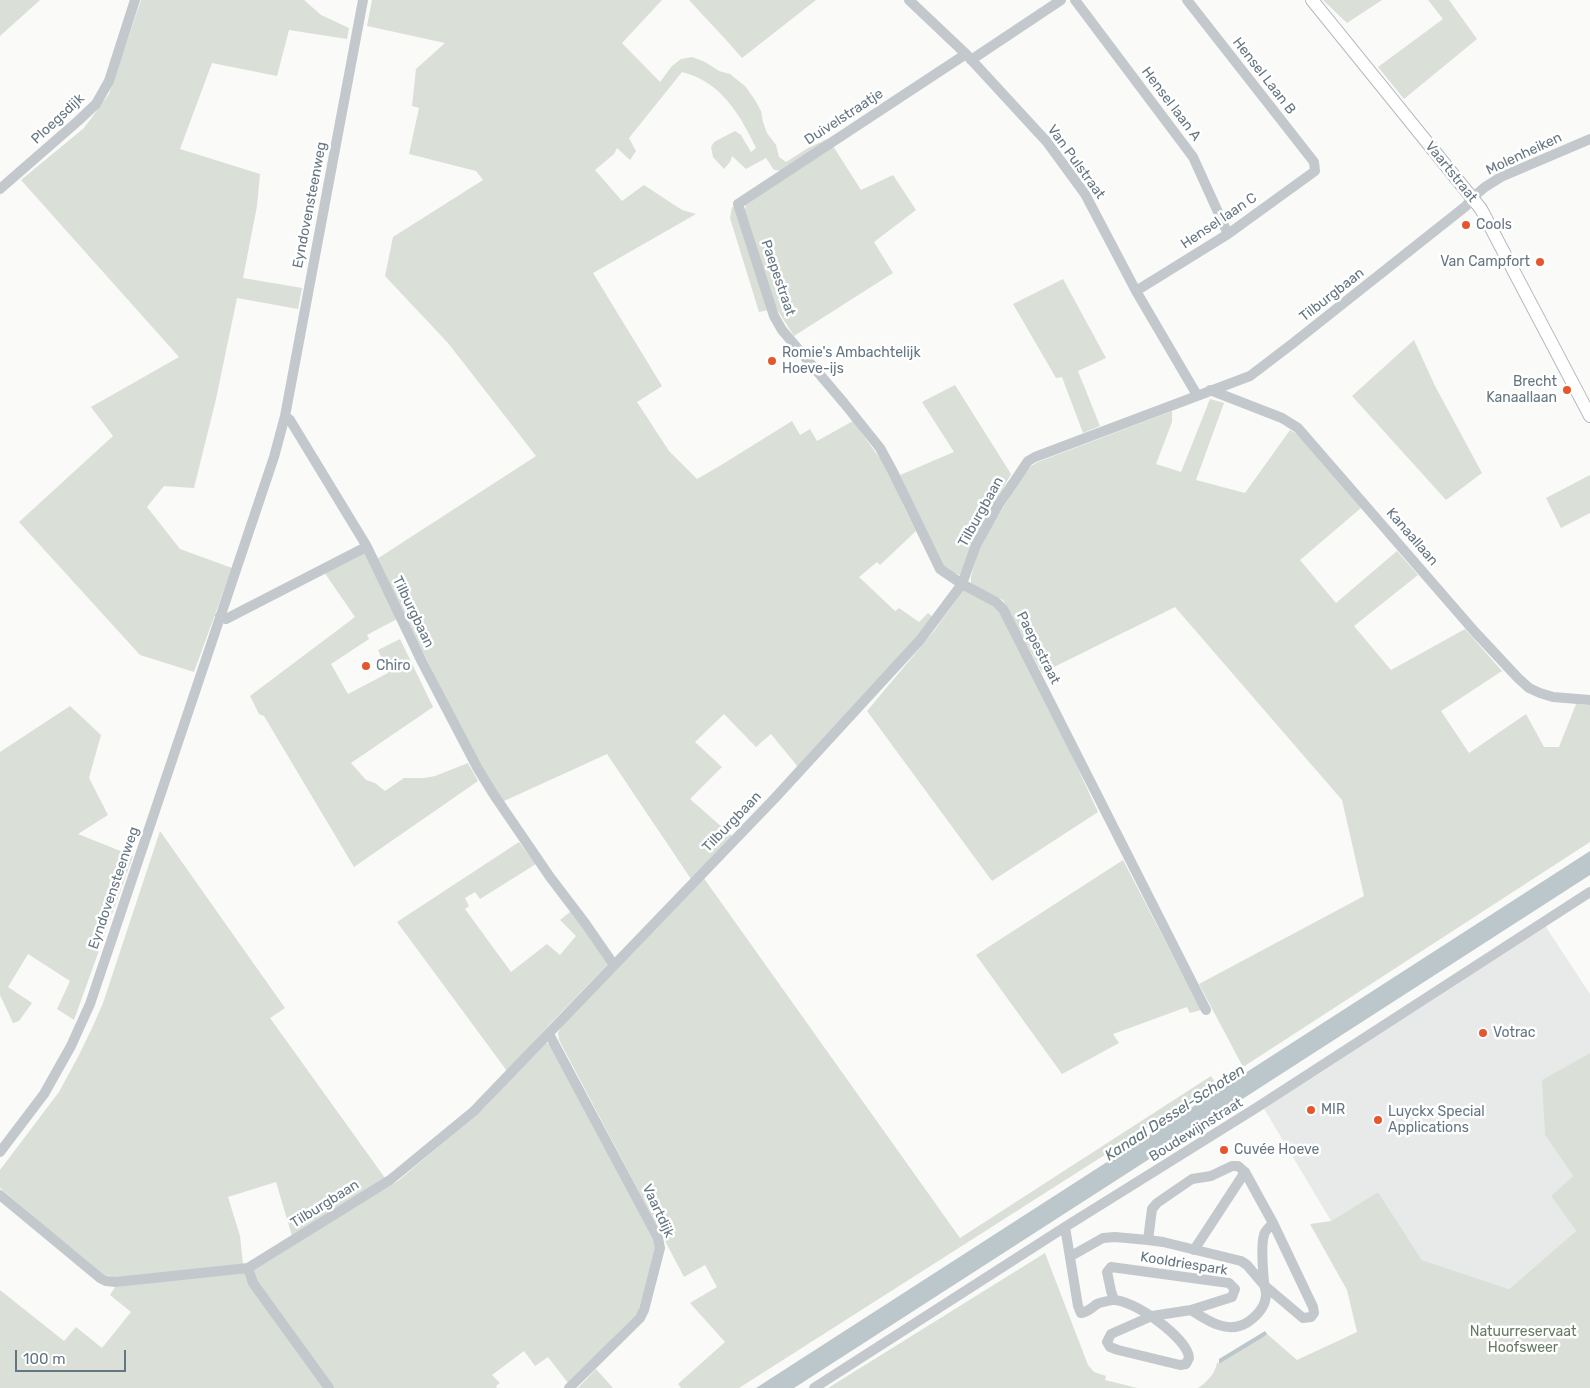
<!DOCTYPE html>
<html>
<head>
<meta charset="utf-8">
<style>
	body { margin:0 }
	#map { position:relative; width:1590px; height:1388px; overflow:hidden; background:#fafaf8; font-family:Rubik,sans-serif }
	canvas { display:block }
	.scale { position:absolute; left:15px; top:1350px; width:111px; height:22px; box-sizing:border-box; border:2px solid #657683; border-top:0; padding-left:6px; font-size:15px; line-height:18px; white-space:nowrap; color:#657683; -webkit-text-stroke:4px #fff; paint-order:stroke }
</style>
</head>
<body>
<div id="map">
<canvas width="1590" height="1388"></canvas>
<div class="scale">100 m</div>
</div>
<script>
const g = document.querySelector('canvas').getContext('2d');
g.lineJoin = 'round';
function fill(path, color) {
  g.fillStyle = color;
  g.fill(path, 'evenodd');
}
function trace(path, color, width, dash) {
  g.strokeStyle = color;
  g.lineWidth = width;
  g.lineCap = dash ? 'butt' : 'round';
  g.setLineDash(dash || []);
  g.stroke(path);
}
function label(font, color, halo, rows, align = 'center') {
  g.font = font + ' Rubik,sans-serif';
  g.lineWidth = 5;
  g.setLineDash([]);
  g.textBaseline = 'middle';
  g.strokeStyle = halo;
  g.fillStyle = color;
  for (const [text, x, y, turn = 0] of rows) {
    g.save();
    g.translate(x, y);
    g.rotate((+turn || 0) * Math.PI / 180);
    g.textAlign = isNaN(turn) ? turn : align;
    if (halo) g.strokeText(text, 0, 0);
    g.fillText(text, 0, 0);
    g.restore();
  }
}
const built = new Path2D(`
	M1544,924L1590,994V1053L1543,1080L1545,1135L1573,1176L1551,1196L1576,1231L1509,1289L1422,1260L1378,1192L1331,1221L1263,1107Z`);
const green = new Path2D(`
	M0,0H40L0,36Z
	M141,0H304L321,15L349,28L347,39L289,30L277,76L212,63L180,149L260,174L257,206L243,278L302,288L298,309L237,298L216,399L194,488L164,486L147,507L180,549L232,568L194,672L140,655L19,522L113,436L91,407L179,357L21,180L84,128L109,94Z
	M372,0H662L622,43L660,82L672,66L681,59L692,57L705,62L719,71L730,74L745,86L755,100L761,111L763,122L767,133L776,145L779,157L786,162L808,148L827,139L829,141L782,171L774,170L766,158L746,169L732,156L730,162L724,169L713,157L711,147L714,142L735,131L741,135L751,152L756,148C740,114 720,81 682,72L629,138L636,151L630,160L617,148L614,154L595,170L622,201L644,185L682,210L696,214L593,273L662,386L637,402L669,451L697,479L718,467L792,421L800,435L810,429L817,441L853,421L891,474L903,505L916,531L880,565L877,562L859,577L895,611L899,608L919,622L928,613L934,618L798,767L771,734L756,747L724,714L695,742L722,767L690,799L732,836L691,879L607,754L502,802L485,778L377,559L536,456L448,343L385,276L393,237L483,180L476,171L409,154L419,108L412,106L416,69L445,43L367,26Z
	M689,0H816L742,58L727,41Z
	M1323,0H1382L1347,23Z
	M1428,0H1449L1477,39L1404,99L1378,67L1443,19Z
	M833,146L861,190L893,175L916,210L874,242L893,273L794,336L776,308L745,210L746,203Z
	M732,207H736L769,310L759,312L730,218Z
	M1063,279L1106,358L1078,371L1100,426L1083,433L1062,377L1056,378L1013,304Z
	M1414,340L1435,386L1482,473L1446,500L1352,396Z
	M955,385L1011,474L972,544L960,575L950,572L941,563L900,475L954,452L922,402Z
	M1210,399L1224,403L1196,480L1245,493L1290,430L1302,437L1361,508L1300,560L1336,603L1397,551L1418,575L1354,626L1391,670L1465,629L1502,671L1441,711L1469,753L1526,714L1544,747H1559L1576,704L1590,705V842L1243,1067L1199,984L1364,896L1342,800L1175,607L1042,673L1003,600L971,584V577L979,548L1021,478L1031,466L1038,462L1172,411V422L1156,464L1181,472Z
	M1590,475V513L1561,528L1546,498Z
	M363,552L368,554L397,619L367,635L369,639L331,664L348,694L388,673L378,650L400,639L433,707L351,763L366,780L375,783L385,791L404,778H424L435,776L468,763L478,781L354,867L264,716L259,714L250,696L355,617L324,572Z
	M965,588L998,608L1061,732L1098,812L992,881L867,711L934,631Z
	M70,706L101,735L89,778L108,815L78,834L133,856L74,1020L57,1009L70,981L28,954L8,987L32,1003L19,1021L13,1023L0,995V752Z
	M160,831L285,1008L270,1018L385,1178L292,1236L276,1182L228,1197L240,1236L243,1264L120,1278C110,1277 104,1275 96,1270L0,1188V1170L59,1092L79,1055L93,1026L103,1003Z
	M519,842L536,864L480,899L475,892L465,898L469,906L465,909L511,972L547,944L560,955L576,936L560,920L570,912L573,913L609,963L549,1025L507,1071L397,922Z
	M1123,860L1201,1010L1190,1013L1187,1007L1113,1034L1119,1043L1062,1074L976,955Z
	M703,877L960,1238L1211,1076L1216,1084L739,1388H681L678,1384L725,1342L690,1303L717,1287L705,1265L684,1277L559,1040L558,1033L561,1027Z
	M547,1043L550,1045L655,1240L656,1247L638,1313L568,1383L548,1357L535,1366L524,1351L492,1375L500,1383L496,1386L497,1388H332L255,1280L253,1268L398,1181L484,1108L543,1044Z
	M1590,1053V1388H1198C1207,1382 1216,1373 1217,1362L1219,1364L1262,1338L1266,1333L1297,1360L1357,1332L1347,1290L1310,1224L1331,1221L1378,1192L1422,1260L1509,1289L1576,1231L1551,1196L1573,1176L1545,1135L1542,1080Z
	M1045,1253L1088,1365L1094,1372L1106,1376L1105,1380L1137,1388H828Z
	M246,1272L325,1388H0V1290L64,1341L76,1327L102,1348L131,1312L110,1295L115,1287Z
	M596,1369L613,1388H578Z`);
const water = new Path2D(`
	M1590,851V875L794,1388H756Z
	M1265,1331L1267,1334L1262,1338L1219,1364V1359Z`);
const minor = new Path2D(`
	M909,0L966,54L1047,142L1085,194L1136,291L1197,395
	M1075,0L1193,157L1228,234
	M966,54L738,204L774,316L782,330L844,403L880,448L893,472L940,569L962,584L996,602L1003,609L1206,1010
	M971,60L1061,0
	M0,189L78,121L96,104L109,81L135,0
	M1136,291L1228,234L1315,171L1314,162L1187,0
	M1210,390L1282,418L1298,428L1475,632L1518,678L1529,688L1540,693L1553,697L1590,700
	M285,416L290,420L366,545L422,662L478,769L494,795L550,877L585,923L614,965
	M220,616L226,619L366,547
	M549,1034L658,1238L660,1248L644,1310L640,1318L569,1388
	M0,1152L44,1094L71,1046L90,1004L274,457L285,416L363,0
	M0,1195L100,1278L106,1281L116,1282L248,1268L390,1180L474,1111L774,799L920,640L962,584L976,545L999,504L1028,461L1035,457L1250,376L1292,344L1466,206L1472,198L1485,187L1501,177L1590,139
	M1065,1227L1078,1306L1081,1313C1089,1312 1091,1308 1097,1304C1101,1302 1108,1301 1112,1300C1132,1298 1189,1339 1189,1358L1186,1364L1180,1365L1118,1350L1110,1347L1107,1342L1111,1334L1152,1316L1191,1310L1232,1297L1235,1289L1229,1283L1111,1267L1107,1272L1111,1291L1114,1300
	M1194,1250L1245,1172
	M1071,1256L1103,1238L1115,1237L1148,1240L1152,1209L1157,1203L1192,1179L1211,1176L1232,1166H1238L1245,1172L1273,1223L1313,1307L1314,1313L1311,1317L1303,1318L1264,1285L1247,1265L1241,1261L1163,1242L1148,1240
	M248,1268L253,1283L329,1388
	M1191,1310C1208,1321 1228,1335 1248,1322C1258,1315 1266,1306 1266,1294C1266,1290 1264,1286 1264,1282C1263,1271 1261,1245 1264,1235C1265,1230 1270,1227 1273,1223
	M814,1388L1065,1227L1256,1108L1590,892`);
const major = new Path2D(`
	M1312,0L1481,209L1590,416`);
const markers = [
	[1466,225,5,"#e4572e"],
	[1540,262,5,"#e4572e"],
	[772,361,5,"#e4572e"],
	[1567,390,5,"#e4572e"],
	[366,666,5,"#e4572e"],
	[1483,1033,5,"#e4572e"],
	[1311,1110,5,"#e4572e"],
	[1378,1120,5,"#e4572e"],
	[1224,1150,5,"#e4572e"]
];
const streetNames = [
	["Hensel Laan B",1264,76,52],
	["Hensel laan A",1171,104,53],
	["Duivelstraatje",844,117,-33],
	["Ploegsdijk",58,119,-43],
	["Molenheiken",1524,154,-25],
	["Van Pulstraat",1076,162,54],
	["Vaartstraat",1451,172,51],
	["Eyndovensteenweg",310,205,-79],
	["Hensel laan C",1219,221,-34],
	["Paepestraat",778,278,71],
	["Tilburgbaan",1332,295,-38],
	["Tilburgbaan",981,512,-61],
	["Kanaallaan",1412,537,49],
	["Tilburgbaan",413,612,64],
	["Paepestraat",1038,648,63],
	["Tilburgbaan",732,822,-46],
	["Eyndovensteenweg",114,888,-71],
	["Boudewijnstraat",1196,1130,-32],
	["Tilburgbaan",325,1204,-32],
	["Vaartdijk",658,1211,65],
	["Kooldriespark",1184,1264,9]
];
const poiNames = [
	["Cools",1476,225],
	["Van Campfort",1530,262,"right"],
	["Romie's Ambachtelijk",782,353],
	["Hoeve-ijs",782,369],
	["Brecht",1557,382,"right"],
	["Kanaallaan",1557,398,"right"],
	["Chiro",376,666],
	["Votrac",1493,1033],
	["MIR",1321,1110],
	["Luyckx Special",1388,1112],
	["Applications",1388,1128],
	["Cuvée Hoeve",1234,1150]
];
const parkNames = [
	["Natuurreservaat",1523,1332],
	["Hoofsweer",1523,1348]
];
const waterNames = [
	["Kanaal Dessel-Schoten",1175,1113,-33]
];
fill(built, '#e8e9e9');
fill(green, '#dadfd7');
fill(water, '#bbc7cb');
trace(major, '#b5babe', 14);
trace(minor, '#c3c8cc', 10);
trace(major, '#fff', 12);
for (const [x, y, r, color] of markers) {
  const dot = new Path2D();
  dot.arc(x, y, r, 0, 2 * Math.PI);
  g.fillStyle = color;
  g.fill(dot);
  trace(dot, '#fff', 2);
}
label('14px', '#657683', '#fff', streetNames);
label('14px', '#657683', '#fff', poiNames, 'left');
label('14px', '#687a64', '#fff', parkNames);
label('italic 15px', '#60757c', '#fff', waterNames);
</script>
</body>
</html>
